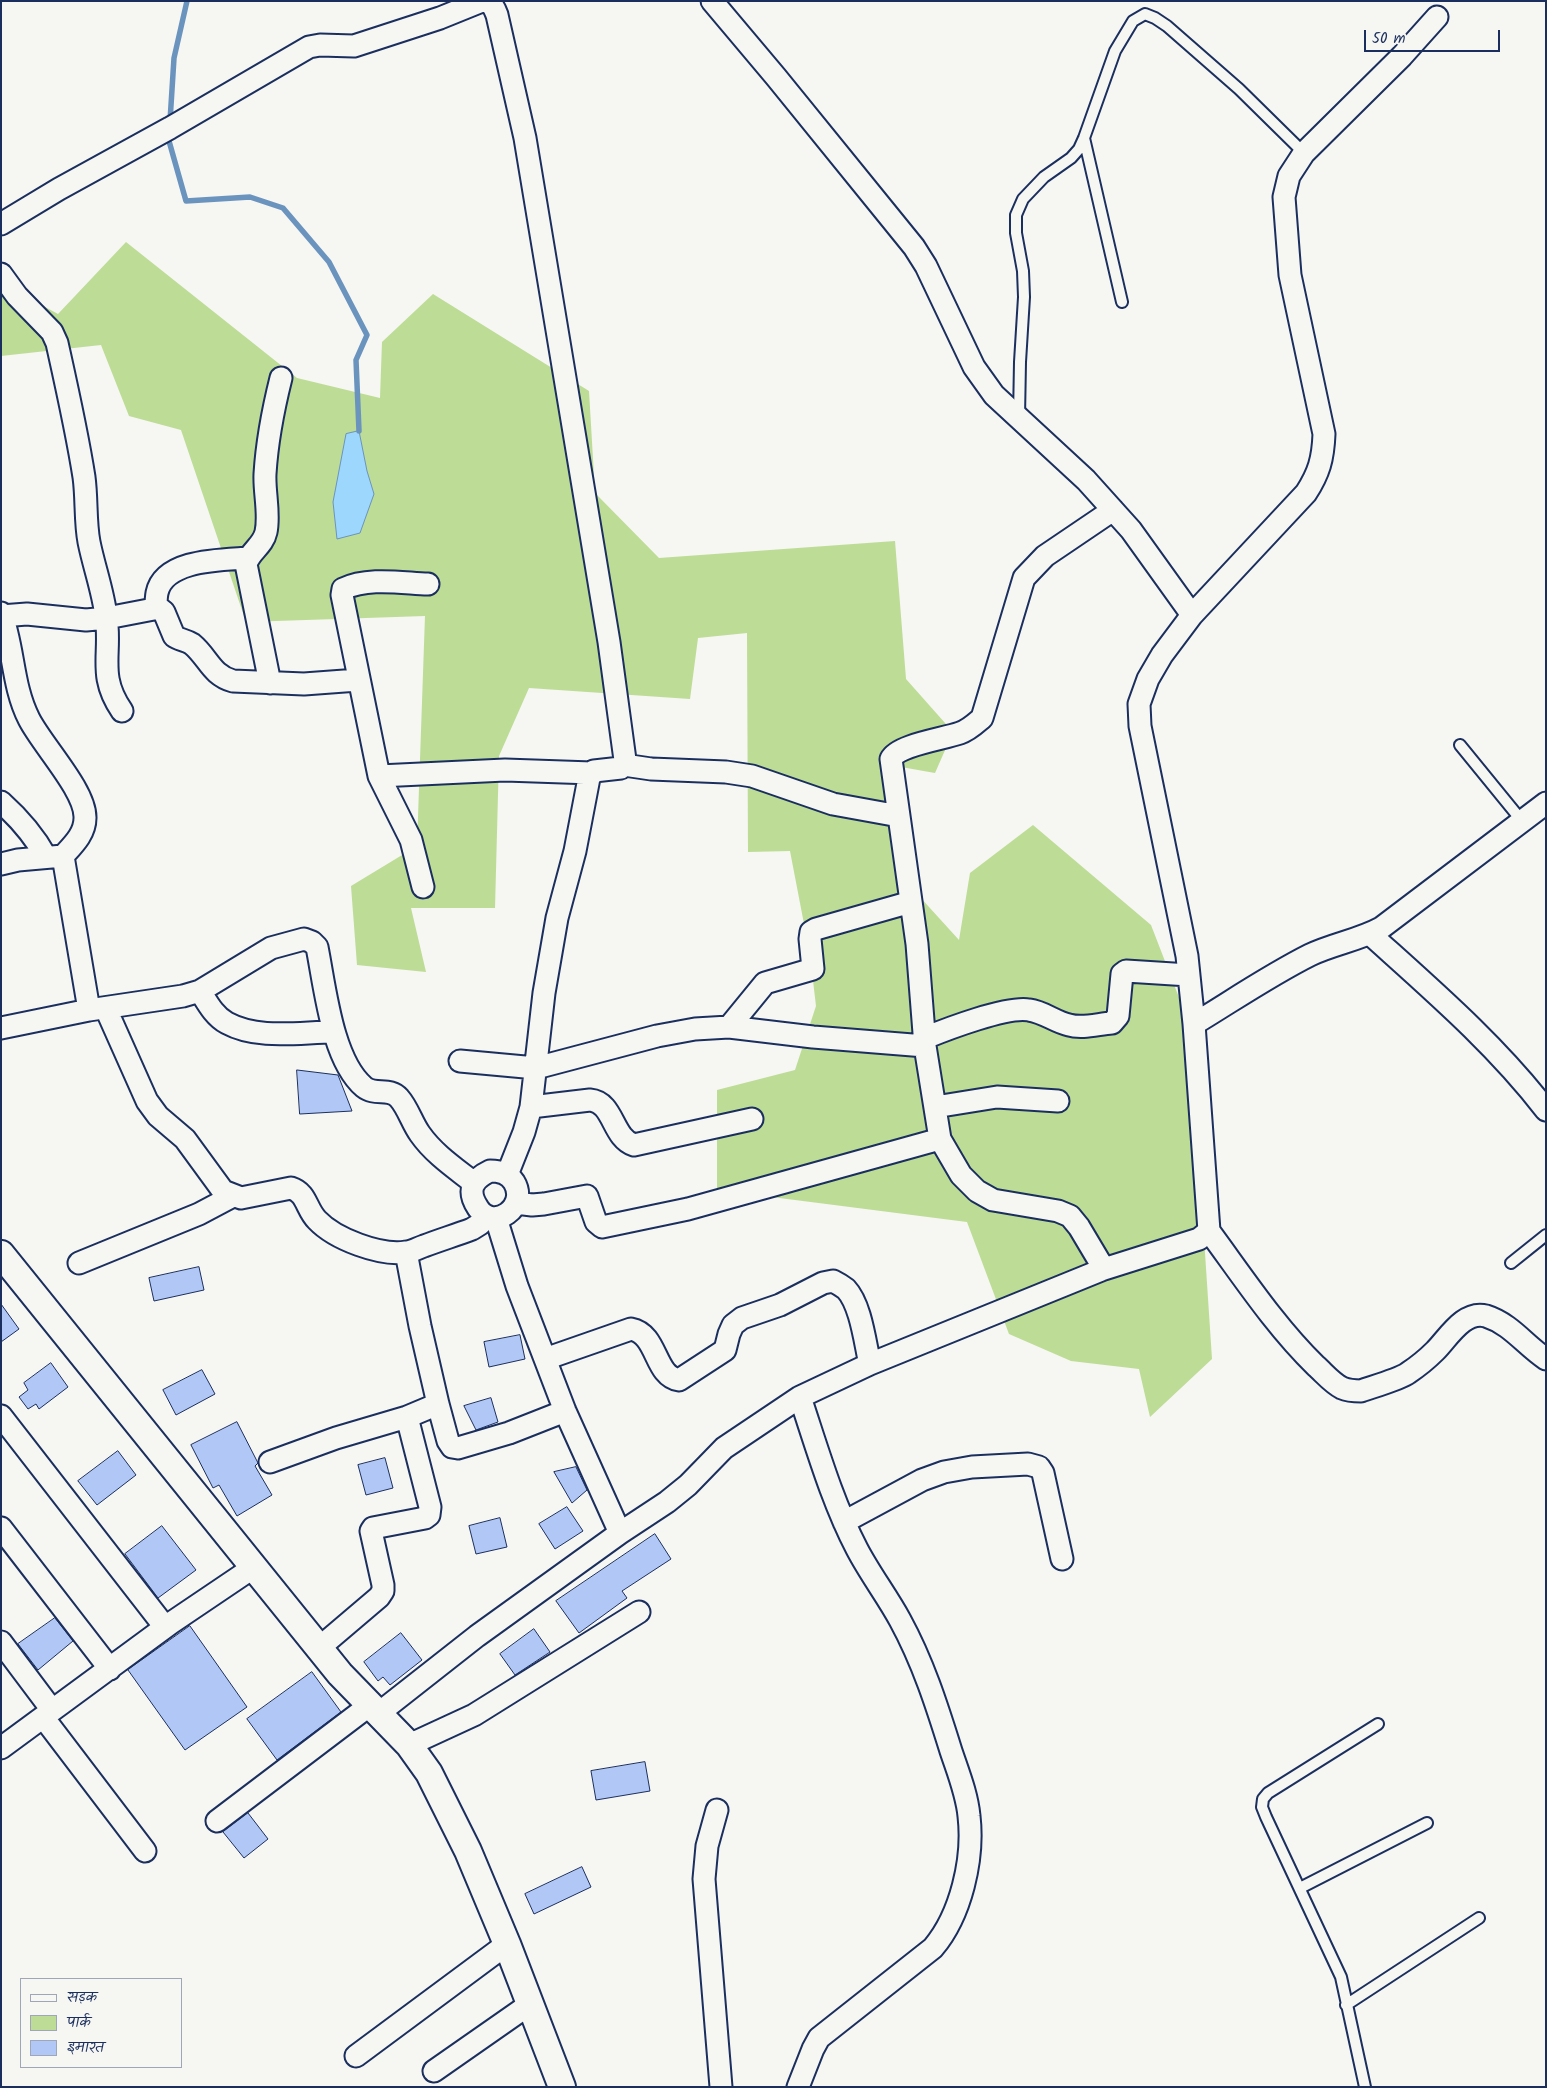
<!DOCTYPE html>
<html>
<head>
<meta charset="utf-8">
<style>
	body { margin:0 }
	#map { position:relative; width:1547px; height:2088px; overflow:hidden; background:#f6f6f2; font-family:Kalam,"Playpen Sans Deva",sans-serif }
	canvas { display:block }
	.frame { position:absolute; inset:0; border:2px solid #1b2f5e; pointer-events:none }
	.legend { position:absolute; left:20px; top:1978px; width:162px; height:90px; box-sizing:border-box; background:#f6f6f2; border:1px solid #9ea6b7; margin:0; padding:6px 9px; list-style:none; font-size:15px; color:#1b2f5e }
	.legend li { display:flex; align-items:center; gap:10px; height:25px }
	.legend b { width:25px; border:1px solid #9ea6b7 }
	.scale { position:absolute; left:1364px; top:30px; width:136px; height:22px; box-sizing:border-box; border:2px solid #1b2f5e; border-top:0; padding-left:6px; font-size:15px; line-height:18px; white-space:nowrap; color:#1b2f5e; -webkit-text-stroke:4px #f6f6f2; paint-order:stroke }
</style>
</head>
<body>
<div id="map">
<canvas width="1547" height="2088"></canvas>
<div class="frame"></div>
<ul class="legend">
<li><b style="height:6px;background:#f6f6f2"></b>सड़क</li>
<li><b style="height:14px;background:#bddc95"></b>पार्क</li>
<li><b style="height:14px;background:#b1c7f5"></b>इमारत</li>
</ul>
<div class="scale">50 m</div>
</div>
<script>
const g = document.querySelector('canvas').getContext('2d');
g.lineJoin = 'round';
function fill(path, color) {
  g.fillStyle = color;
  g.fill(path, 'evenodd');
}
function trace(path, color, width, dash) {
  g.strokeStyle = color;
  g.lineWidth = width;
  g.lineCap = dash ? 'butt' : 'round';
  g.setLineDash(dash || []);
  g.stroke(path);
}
const green = new Path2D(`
	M126,242L297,378L380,398L382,342L433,294L589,391L595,493L659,558L895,541L906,679L953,732L935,773L890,765L919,896L959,940L970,873L1033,825L1151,925L1190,1026L1212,1359L1150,1417L1139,1369L1071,1361L1009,1334L967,1222L717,1190V1090L795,1070L816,1006L810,955L790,851L748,852L747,633L698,638L690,699L529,688L499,756L495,908H411L426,972L357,965L351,886L417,846L425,616L246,622L181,430L129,416L101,345L1,356V283L58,314Z`);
const water = new Path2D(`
	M359,431L367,471L374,494L360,533L337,539L333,502L346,434Z`);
const stream = new Path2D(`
	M170,121L174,58L187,1
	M169,133V141L186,201L250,197L283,208L329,262L367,335L356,360L359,431`);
const building = new Path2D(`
	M297,1070L338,1075L352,1111L300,1114Z
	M199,1267L204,1290L154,1301L149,1278Z
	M1,1304L19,1329L1,1342Z
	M520,1335L525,1359L489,1367L484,1342Z
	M51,1363L68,1387L39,1409L36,1404L28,1409L19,1397L28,1390L24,1383Z
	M202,1370L215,1394L176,1415L163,1390Z
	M491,1398L498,1422L476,1430L464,1406Z
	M237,1422L258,1463L255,1466L272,1495L237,1516L219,1485L213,1488L191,1445Z
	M118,1451L136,1475L97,1505L78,1481Z
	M385,1458L393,1488L366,1495L358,1465Z
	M576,1467L587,1490L572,1503L554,1472Z
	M567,1507L583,1531L555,1549L539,1524Z
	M500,1518L507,1547L476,1554L469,1526Z
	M162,1526L196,1570L158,1598L125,1554Z
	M655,1534L671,1559L622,1591L627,1598L579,1633L556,1601Z
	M55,1618L73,1641L38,1670L18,1644Z
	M190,1626L247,1707L185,1750L128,1670Z
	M534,1629L550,1652L515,1675L500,1654Z
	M401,1633L422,1660L390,1685L383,1677L378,1681L364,1662Z
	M312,1672L341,1712L277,1760L247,1719Z
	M645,1762L650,1791L596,1800L591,1771Z
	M248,1813L268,1839L244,1858L223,1832Z
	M582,1867L591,1887L534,1914L525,1894Z`);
const service = new Path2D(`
	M1084,138L1122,302
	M1019,417L1020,362L1024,297L1023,271L1016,233V215L1023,199L1044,177L1071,158L1079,149L1084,138L1115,51L1133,21L1145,14L1155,18L1167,26L1239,89L1304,153
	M1460,745L1522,821
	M1511,1263L1546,1235
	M1300,1888L1427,1823
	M1346,2005L1479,1918
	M1365,2087L1341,1977L1266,1817L1262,1807L1263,1799L1268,1793L1378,1724`);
const minor = new Path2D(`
	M483,1C492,2 494,7 497,15L525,138L609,642L625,760L624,765L621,768L594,771L589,778L575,851L557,918L544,993L531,1107L524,1132L507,1175
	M712,1L776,77L914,247L926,266L974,367L994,395L1086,480L1131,530L1192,615
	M1,224L59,189L170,128L309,47L320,45L354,46L440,18L482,1
	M1,274L17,296L52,332L57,343C67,388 77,432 84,477C87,499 85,521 89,542C94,567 103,591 106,616C112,654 97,675 122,711
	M156,609C156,604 156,598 157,593C164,559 222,560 248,558
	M1,613C14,647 12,686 29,719C42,745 86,791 85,818C85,834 73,845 63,856L18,860L1,864
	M1,616L27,614L86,620L107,618L159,608L164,612L174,636C179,640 186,640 192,644C208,657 211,675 233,681L304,684L358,680
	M270,683L246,564C250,551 263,546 266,532C270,514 264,492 265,474C267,441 273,410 281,378
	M624,765L651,769L726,772L752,776L833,804L899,816
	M379,776L505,770L592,773
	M1,802C20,819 34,835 46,857
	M63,856L89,1010
	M423,887L411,840L379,776L342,595L343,589C368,577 401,583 428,584
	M1370,934C1432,990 1495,1044 1546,1110
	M200,991C207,1002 214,1016 227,1023C258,1040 300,1032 334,1032
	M106,1009L147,1101L158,1116L185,1139L223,1191L241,1198L291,1188C307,1193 306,1209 317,1220C335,1239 380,1256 406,1252C412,1252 418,1248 424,1246C440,1240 456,1235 472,1229L480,1224L487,1216
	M1194,1024C1232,1001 1270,975 1310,955C1333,944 1359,940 1381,928L1546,803
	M729,1027L765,983L813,969L810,939L811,932L816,929L911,902
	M1,1028L89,1010L183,996L200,991L271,948L304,939L312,942L317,947C325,987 332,1060 364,1087C375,1096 390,1087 399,1098C408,1108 412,1123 420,1134C434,1154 455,1168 474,1183
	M925,1038C947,1029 1007,1006 1029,1010C1044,1012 1055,1022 1069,1025C1082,1029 1098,1024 1112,1023L1118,1016L1122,974L1126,971L1189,975
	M460,1061L536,1068L657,1036L695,1029L729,1027L813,1037L925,1046
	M531,1107L590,1100C614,1102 612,1138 634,1145L752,1119
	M935,1107L997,1097L1058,1101
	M490,1171C500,1171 508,1173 514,1182C529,1207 493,1232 478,1208C466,1190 473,1179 490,1171Z
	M516,1203L532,1205L544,1204L587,1196L596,1222L602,1227L688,1209L940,1139
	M496,1218L517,1286L565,1411L620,1533
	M1209,1231C1243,1277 1275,1326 1316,1366C1324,1373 1332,1383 1342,1388C1349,1391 1354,1391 1361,1391C1372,1387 1400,1379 1408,1373C1417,1367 1427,1359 1435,1351C1448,1338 1464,1310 1486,1316C1511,1324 1525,1345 1546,1359
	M406,1252L420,1326L438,1404L448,1441L452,1447L458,1448L509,1433L565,1411
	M79,1263L199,1214L233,1196
	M1104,1269L1079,1227L1070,1216L1058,1211L993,1200L977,1191L961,1175L940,1139L925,1046L917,944L891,759C898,745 943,739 960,733C969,730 975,724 982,718L1024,578L1045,556L1113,510
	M545,1359L631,1329C658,1334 654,1376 679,1380L725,1350L729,1334L733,1325L742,1318L780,1305L823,1283L833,1281C837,1283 842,1286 846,1289C861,1305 865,1343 870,1364
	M1,1416L165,1627
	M270,1462L336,1438L407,1417L438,1404
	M844,1522L922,1480L944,1472L972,1467L1028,1464L1039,1467L1043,1473L1062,1559
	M1,1528L110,1669
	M1,1642L52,1710
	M319,1648L379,1597L383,1591V1585L371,1531L373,1528L425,1518L429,1515L430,1507L407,1417
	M379,1713L477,1636L620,1533L667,1502L688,1485L724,1448L800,1397L870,1364L1104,1269L1199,1239L1209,1231L1194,1024L1187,956L1140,726L1139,704L1148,679L1162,655L1192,615L1306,493C1319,473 1323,459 1324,434L1290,275L1284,197L1289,176L1304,153L1402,56L1437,17
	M43,1717L145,1851
	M409,1745L474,1715L639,1612
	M1,1748L171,1623L254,1567
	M717,1810L707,1846L704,1879L721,2087
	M217,1821L370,1705
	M356,2056L507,1944
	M434,2071L530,2004
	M798,2087L813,2049L819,2038L933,1948C961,1915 974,1859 969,1816C967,1794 958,1772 951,1751C937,1706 923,1662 900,1620C887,1596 870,1574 857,1549C832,1501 817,1448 800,1397`);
const tertiary = new Path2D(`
	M1,1254L340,1674L409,1745L429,1773L468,1851L507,1944L562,2087`);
fill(green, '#bddc95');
fill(water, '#9ed7fe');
trace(water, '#6a94be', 1);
trace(stream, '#6a94be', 5.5);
fill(building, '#b1c7f5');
trace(building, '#1b2f5e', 1);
trace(service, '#1b2f5e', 14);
trace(minor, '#1b2f5e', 25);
trace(tertiary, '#1b2f5e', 30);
trace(service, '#f6f6f2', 10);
trace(minor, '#f6f6f2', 21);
trace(tertiary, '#f6f6f2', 26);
</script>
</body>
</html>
